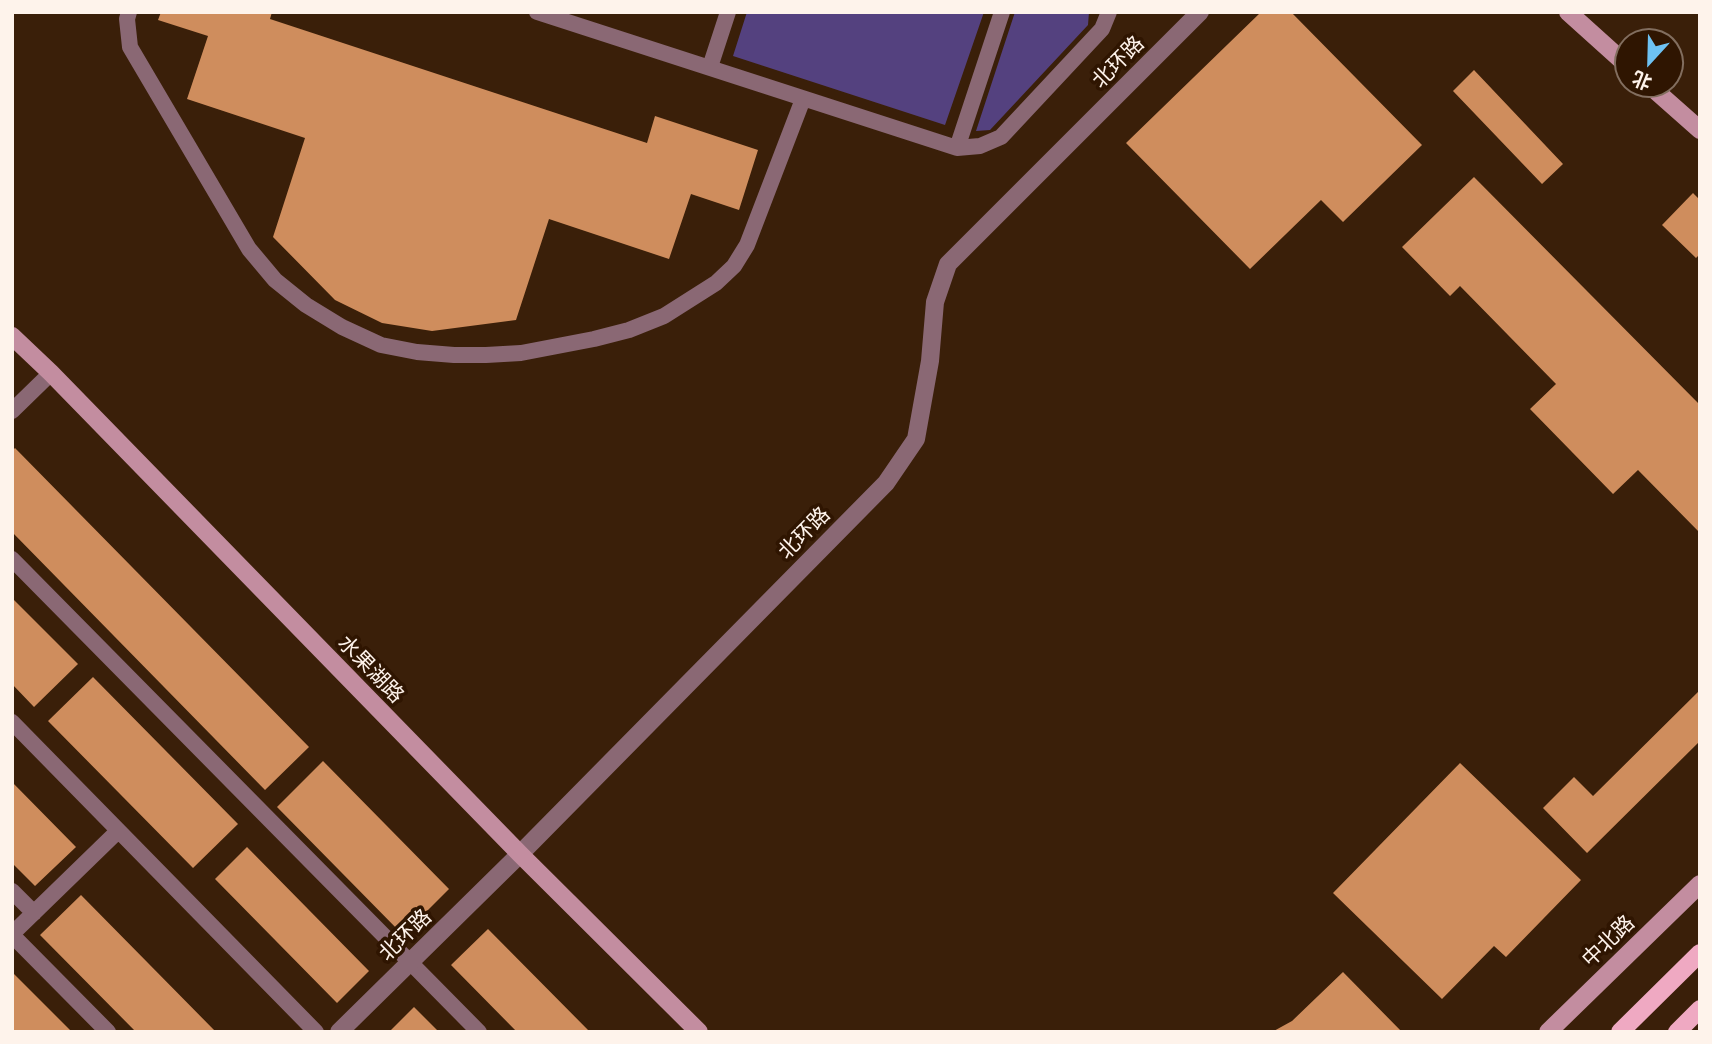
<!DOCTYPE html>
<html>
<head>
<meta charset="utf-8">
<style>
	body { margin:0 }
	#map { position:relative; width:1712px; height:1044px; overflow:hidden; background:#3a1f09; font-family:Commissioner,"Noto Sans SC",sans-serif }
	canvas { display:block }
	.frame { position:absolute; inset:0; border:14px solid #fef3eb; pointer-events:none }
	.north { position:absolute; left:1614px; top:28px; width:70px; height:70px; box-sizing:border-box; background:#2f1501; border:2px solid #826e5f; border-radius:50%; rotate:202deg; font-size:19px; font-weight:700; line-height:28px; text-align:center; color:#fef3eb }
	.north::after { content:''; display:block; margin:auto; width:24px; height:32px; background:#6ec2f3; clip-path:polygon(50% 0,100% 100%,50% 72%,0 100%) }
</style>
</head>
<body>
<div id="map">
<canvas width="1712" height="1044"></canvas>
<div class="frame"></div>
<div class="north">北</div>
</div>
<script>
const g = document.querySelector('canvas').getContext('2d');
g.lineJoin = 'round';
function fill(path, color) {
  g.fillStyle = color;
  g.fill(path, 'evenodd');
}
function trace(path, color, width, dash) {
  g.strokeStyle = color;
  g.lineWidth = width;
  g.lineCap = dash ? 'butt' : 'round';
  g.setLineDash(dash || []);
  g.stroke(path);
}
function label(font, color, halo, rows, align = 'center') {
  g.font = font + ' Commissioner,"Noto Sans SC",sans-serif';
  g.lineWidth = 7;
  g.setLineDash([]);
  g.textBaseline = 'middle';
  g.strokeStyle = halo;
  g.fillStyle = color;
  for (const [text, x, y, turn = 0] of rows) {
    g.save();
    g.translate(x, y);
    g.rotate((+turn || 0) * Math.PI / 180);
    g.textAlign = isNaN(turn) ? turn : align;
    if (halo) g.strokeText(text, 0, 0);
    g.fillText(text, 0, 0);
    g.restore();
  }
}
const green = new Path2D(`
	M747,12H984L945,125L733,56Z
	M1015,12H1089L1088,25L990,130L976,131Z`);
const building = new Path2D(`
	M161,12H272L270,19L647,143L655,116L758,150L739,210L691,194L669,259L549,219L516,320L432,331L382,323L335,300L273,237L305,138L187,99L208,36L158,20Z
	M1261,12H1291L1422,145L1343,222L1321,200L1250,269L1126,143Z
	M1474,70L1563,164L1542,184L1453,91Z
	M1474,177L1700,405V533L1638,470L1613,494L1530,409L1556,384L1460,286L1450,296L1402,247Z
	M1693,193L1700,200V254L1696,258L1662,225Z
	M15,448L309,747L265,790L12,532V451Z
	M12,598L78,664L34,707L12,684Z
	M93,677L238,824L193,868L48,721Z
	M1700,690V741L1587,853L1543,808L1574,777L1593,796Z
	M323,761L449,889L403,935L277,807Z
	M1460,763L1581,880L1506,957L1494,946L1442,999L1333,893Z
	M12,782L76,847L35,886L12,863Z
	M247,847L369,971L337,1003L215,879Z
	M81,895L216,1032H136L40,935Z
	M488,929L590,1032H517L451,965Z
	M12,972L72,1032H12Z
	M1343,972L1402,1032H1272L1292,1021Z
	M414,1007L439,1032H389Z`);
const lane = new Path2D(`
	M129,12L127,19L130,47L249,249L275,280L306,305L342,327L381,345L417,352L454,355H486L521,353L594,339L629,330L664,316L716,283L734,266L747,245L803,99
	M537,12L957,148L980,146L1001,137L1102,29L1109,12
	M710,67L728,12
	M957,148L1002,12
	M12,411L51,373
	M12,559L479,1032
	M12,722L316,1032
	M12,891L34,913
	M12,934L118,831
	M12,935L108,1032`);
const street = new Path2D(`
	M339,1032L520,854L886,483L916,439L930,361L935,302L948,264L1200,12`);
const secondary = new Path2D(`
	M1568,12L1628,66
	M1648,84L1700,130
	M12,336L51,373L520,854L699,1032
	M1548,1032L1700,884`);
const primary = new Path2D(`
	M1620,1032L1700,953
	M1677,1032L1700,1009`);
const streetNames = [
	["北环路",1118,62,-45],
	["北环路",804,533,-45],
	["水果湖路",371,669,46],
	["北环路",405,935,-44],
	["中北路",1608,941,-44]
];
fill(green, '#54417f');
fill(building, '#cf8d5d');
trace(lane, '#8a6874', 16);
trace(street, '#8a6874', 18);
trace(secondary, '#c38da0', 18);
trace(primary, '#efa9c2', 18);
label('21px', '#fef3eb', '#2f1501', streetNames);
</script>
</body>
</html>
